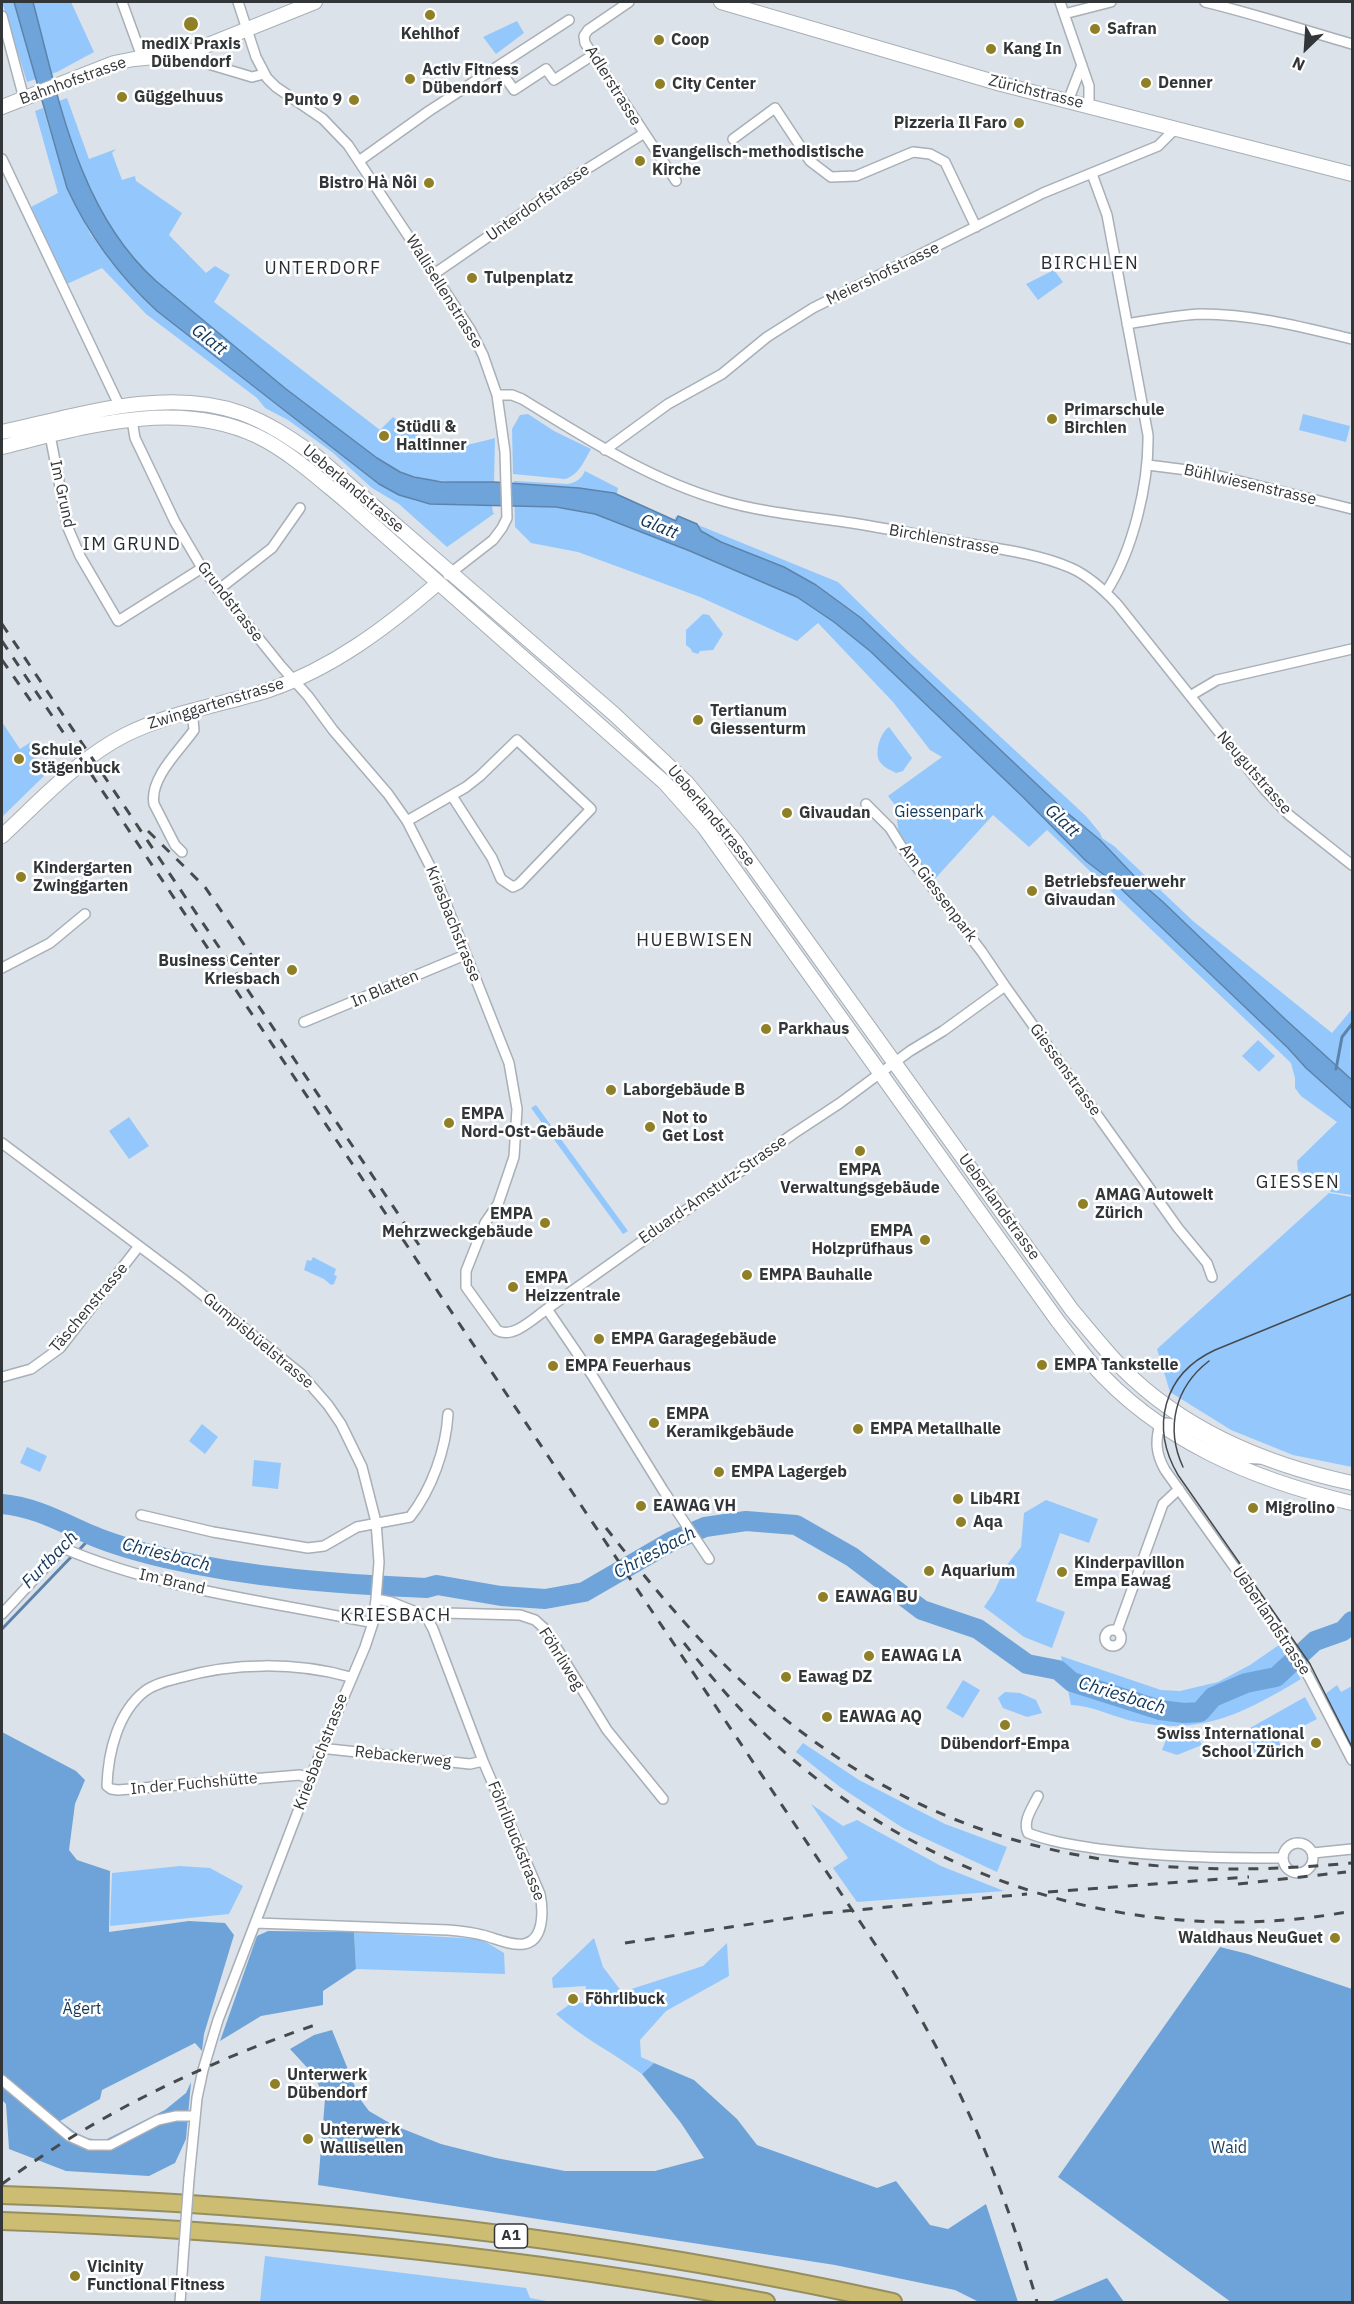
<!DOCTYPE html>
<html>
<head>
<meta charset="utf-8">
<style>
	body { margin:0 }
	#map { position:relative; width:1354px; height:2304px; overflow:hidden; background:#dbe2e9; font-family:"IBM Plex Sans",sans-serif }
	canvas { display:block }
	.frame { position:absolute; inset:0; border:3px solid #333639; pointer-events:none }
	.north { position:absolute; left:1276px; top:18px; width:60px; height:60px; -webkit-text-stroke:4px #fff; paint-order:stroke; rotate:205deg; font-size:16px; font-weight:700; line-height:24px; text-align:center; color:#333639 }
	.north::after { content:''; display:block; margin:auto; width:21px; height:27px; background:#333639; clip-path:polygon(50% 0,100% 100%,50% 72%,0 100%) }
</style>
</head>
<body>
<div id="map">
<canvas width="1354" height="2304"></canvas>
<div class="frame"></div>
<div class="north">N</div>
</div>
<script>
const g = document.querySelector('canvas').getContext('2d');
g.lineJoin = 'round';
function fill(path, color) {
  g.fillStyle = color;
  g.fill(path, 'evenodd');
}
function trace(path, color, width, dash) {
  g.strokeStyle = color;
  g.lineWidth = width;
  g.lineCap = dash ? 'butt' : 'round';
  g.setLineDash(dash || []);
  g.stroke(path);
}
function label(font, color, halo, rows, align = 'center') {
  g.font = font + ' "IBM Plex Sans",sans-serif';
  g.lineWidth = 5;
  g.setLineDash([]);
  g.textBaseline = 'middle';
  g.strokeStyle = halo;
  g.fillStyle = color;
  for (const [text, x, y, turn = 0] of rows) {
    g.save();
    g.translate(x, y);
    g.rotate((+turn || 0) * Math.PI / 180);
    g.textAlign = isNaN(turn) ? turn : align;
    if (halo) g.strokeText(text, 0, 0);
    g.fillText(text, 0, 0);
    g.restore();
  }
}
const green = new Path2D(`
	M2,2H71L94,52L57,72L27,82Z
	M517,21L524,33L496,54L483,37Z
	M67,98L89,159L116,149L112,153L122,180L135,176L136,181L182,213L169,235L206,273L215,266L230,275L214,302L380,430L393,417C411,430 434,448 458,446C470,445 483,441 495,438L494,482C457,482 422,484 388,466L286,389L156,281C104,235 76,167 59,101Z
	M43,108L67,188L91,235L124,277L157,311L379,484L416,501L430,504L492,506L493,513H495L447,547L399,504L372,488L332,452L288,420L265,408L257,398L146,314L102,268L67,284L31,207L58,193L35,111Z
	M1054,270L1063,282L1038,300L1026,284Z
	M528,414L554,431L591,449C584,461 579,475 565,479L513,474L512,429L520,415Z
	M1303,414L1350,426L1346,442L1299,430Z
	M585,471L618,488L617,494L674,520L676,516L838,582L911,654L1086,816L1100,833L1102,838L1114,846L1193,921L1332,1033L1352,1009C1352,1020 1349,1062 1352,1068V1195L1331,1192L1321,1180L1298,1171L1297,1161L1337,1122L1301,1096L1295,1088V1078L1291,1063L1047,830L1029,847L993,815L933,881L899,835L895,805L888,796L942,757L930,750L893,702L818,623L797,641L700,597L578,552L531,543L515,527L514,481L568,484C577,482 581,479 585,471Z
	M703,614L709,615L723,634L713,650L700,651L698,654L692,652L691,649L686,645V630Z
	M2,722L20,749L31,742L44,776L2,817Z
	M889,727L912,758L903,771L896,773C891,770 884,768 880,762C874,753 880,733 889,727Z
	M1258,1040L1275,1056L1259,1072L1242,1056Z
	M536,1105L628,1231L623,1234L531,1108Z
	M129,1117L149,1146L129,1159L109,1131Z
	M1329,1193L1352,1197V1467L1293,1455L1231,1430L1170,1392L1157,1349Z
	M313,1257L336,1269L334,1275L337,1276L334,1284L331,1285L324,1279L304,1270L307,1260L311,1261Z
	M202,1424L218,1437L205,1454L189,1441Z
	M27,1447L47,1456L40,1472L20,1463Z
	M254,1460L281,1463L278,1489L252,1486Z
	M1046,1500L1098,1519L1089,1543L1060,1533L1036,1601L1065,1612L1052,1648L1024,1637L984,1607L994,1592L1006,1566L1021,1547L1024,1513Z
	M1279,1645L1301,1679C1247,1711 1203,1736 1137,1722C1115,1718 1095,1706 1071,1705L1061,1656L1161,1690L1180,1691L1218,1682L1250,1665Z
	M963,1680L980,1690L963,1718L946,1708Z
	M1337,1685L1341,1692L1352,1686V1752L1324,1695Z
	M1005,1692L1020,1693L1036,1700L1042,1713L1027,1717L1003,1708L998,1698Z
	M1305,1697L1317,1719L1278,1739L1282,1749L1256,1758L1243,1732Z
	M1199,1739L1202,1745L1177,1755L1162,1750L1166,1740Z
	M803,1743L859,1780L945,1824L1007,1847L997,1872L903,1828L840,1787L796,1752Z
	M811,1804L843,1826L857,1820L941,1866L1004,1891L857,1902L833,1868L848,1858Z
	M180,1866L210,1868L243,1886L229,1914L110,1926L112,1873Z
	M354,1932L481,1939L504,1953L505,1974L356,1969Z
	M594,1938L603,1967L622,1992L703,1966L727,1943L729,1976L666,2011L640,2040L641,2057L654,2063L642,2074C614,2053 582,2038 556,2014L573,2002L584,2003L586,1986L553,1988L552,1978Z
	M265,2256L526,2288L530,2298L552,2302H260Z`);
const forest = new Path2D(`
	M2,1732L76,1771L85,1780L75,1804L69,1850L77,1860L110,1871L109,1932L189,1921L225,1923L234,1935L204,2034L202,2051L195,2043L102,2090L100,2099L60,2121L83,2138L105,2140L165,2110L186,2093L191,2082L186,2139L175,2163L149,2176L66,2171L9,2149L6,2104L2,2100Z
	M268,1931L354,1932L356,1969L323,1991V2005L261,2016L220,2041L257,1936Z
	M1220,1947L1248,1954L1352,1989V2302H1231L1058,2177Z
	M332,2030L360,2099L369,2111L393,2125L441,2144L496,2158L565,2171H655L704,2158L681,2123L642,2074L654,2063L694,2080L737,2119L757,2145L877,2188L896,2181L930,2225L948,2229L986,2204L1018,2302H979L955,2290L835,2265L318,2185L325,2099L314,2075L290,2049L314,2035Z
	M1107,2278L1124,2302H1050Z`);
const water = new Path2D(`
	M14,2H33C59,99 78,211 156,281L286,389L377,458L400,472L414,477L442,482H494L579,488L614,493L676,521L678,516L697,524L701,531L721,542L784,567L816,585L861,618L1065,811L1100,840L1139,881L1163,902L1285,1019L1352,1080V1109L1306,1068L1288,1048L1116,884L1086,861L1023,797L870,651L834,622L797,597L690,551L595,514L556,507L430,504L399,495L379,484L157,311C118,275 89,236 67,188Z`);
const stream = new Path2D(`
	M1336,1069L1342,1037L1352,1024
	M78,1551L93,1535
	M2,1629L73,1555`);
const river = new Path2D(`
	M2,1504C35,1507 61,1522 91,1535C114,1545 140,1552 165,1558C251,1578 338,1584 426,1588L437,1585L501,1596L545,1599L584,1592L672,1541L705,1527L746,1521L796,1525L852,1557L922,1610L978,1629L1027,1664L1058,1670L1072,1682L1160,1710L1184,1713L1200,1712L1213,1697L1246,1683L1276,1677L1315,1641L1343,1631L1352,1621`);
const street = new Path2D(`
	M122,2L142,57
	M238,2L256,57L267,78L276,87L323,119L348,145L470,329L483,355L497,395L505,452L507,518L502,528L493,540L448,575
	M629,2L588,30L584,36L585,43L676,181
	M1060,2L1089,86V106
	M1205,2C1255,14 1303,30 1352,44
	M1064,14L1111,2
	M2,16L22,91L26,98
	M198,48L205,63L252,77L264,74
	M498,67L514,90L546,69L554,80L593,55
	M1068,101L1082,65
	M733,139L775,108L810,161L831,177L856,176L913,152L930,154L945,162L976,227
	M2,159L120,407
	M359,161L429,111L569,20
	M1092,174L1107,215L1148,435C1149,483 1133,551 1106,592
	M434,274L582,172L643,134
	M1127,324C1152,320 1176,315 1201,314C1253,314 1302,327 1352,339
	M497,395H512L522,399C586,438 648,479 720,500C760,512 803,516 845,522C885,528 925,536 965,543C1000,549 1039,554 1071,568C1089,576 1104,590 1117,604L1265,790L1289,815L1352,865
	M132,420L135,438L157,484L175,522L202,568L281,666L308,696L333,730L388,794L407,821L435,876L509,1063L517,1109L514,1157L498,1204L485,1223L466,1271V1287L497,1330C512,1340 534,1318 547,1309L793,1134L840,1103L910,1051L943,1031L1005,986L1178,1228L1207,1263L1212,1277
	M50,435L68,528L80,556L118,621L202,568
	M605,450L668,404L722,374L767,337L813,308L1043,193L1158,146L1176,128
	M1148,465L1203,472L1352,509
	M218,590L272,548L300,508
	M1190,696L1217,680L1352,649
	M866,804L890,828L903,849L982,952L1005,986
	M407,821L466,787L480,776L517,740L591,809L519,884L513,887L501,879L492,858L452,796
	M182,852L175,845L154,804C149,778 181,749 194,730L192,710
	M2,968L50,943L85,914
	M304,1022L465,955
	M2,1143L183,1279L301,1374L328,1405L341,1424L362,1467L376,1522L379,1562L376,1599L373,1623L365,1647L323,1746L218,2020L203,2070L197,2098L189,2179
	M547,1309L592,1375L663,1490L709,1559
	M2,1377L31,1369L60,1348L139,1246
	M1260,1459C1254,1459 1247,1459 1241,1457C1224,1451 1174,1416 1160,1424C1155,1442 1156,1454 1165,1470L1280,1631L1309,1677L1352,1760
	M141,1515L213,1532L308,1548L324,1546L357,1527L410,1517C432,1489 446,1449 448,1414
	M376,1599L391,1602L426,1616L445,1613L520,1615L535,1620L545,1629L607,1730L663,1799
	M2,1614L63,1548C161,1590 269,1601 373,1623
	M1105 1638a8 8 0 1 1 16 0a8 8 0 1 1-16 0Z
	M1117,1631L1163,1504L1179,1489
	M323,1746L329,1749L470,1764L483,1761
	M310,1779L300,1775L118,1790L111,1789L107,1786C108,1752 118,1712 145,1691C155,1684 167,1681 179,1678C233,1662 296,1662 350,1677
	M1038,1796C1033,1807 1022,1821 1028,1833C1051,1842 1075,1845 1099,1849C1160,1857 1221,1858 1283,1858
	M1283 1858a15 15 0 1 1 30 0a15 15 0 1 1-30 0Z
	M1313,1853L1352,1849
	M256,1923L448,1930C460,1931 471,1932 482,1935C495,1938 510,1946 524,1944C545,1940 543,1909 540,1894L483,1761L433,1629L426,1616
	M2,2080L69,2136L89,2145H110L158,2120L176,2116H194
	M180,2302L184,2247`);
const secondary = new Path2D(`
	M721,2L1001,84L1352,174
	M2,107L114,63L134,59L166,56L193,51L315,2
	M2,432C77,416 165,386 241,413C269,423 293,440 316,456L614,714L687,783L736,842L1072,1310C1089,1330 1105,1350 1123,1369C1185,1431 1268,1465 1352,1483
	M2,447C83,427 177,398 257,436C290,452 318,478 346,501L665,783L704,827L1057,1320C1068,1334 1079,1349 1091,1363C1159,1441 1254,1480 1352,1503
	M2,836C40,801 78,759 125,735C171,712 221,705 269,690C333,668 387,627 438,583`);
const highway = new Path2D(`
	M2,2195C301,2204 601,2238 893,2302
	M2,2221C258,2230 514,2255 766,2302`);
const tram = new Path2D(`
	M1352,1294L1215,1350C1163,1374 1150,1427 1178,1475L1310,1664L1352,1747
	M1183,1467C1165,1428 1175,1387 1209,1361`);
const rail = new Path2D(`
	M2,624L419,1245
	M2,641L889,1965C956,2072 1003,2181 1037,2302
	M2,660L35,707
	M148,831L205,887L260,968
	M606,1528C655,1590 707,1653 768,1705C942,1853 1131,1884 1352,1863
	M684,1643C718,1686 754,1727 796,1762C949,1891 1156,1948 1352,1911
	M1238,1884L1346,1872
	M1048,1892L1249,1877
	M625,1943L824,1913L1027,1894
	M2,2184C97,2114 204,2063 315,2025`);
const streetBridge = new Path2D(`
	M184,2247L189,2179`);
const markers = [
	[430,15,6,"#8f7f26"],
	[191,24,8,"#8f7f26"],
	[1095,29,6,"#8f7f26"],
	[659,40,6,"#8f7f26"],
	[991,49,6,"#8f7f26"],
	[410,79,6,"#8f7f26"],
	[1146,83,6,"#8f7f26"],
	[660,84,6,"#8f7f26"],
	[122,97,6,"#8f7f26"],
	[354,100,6,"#8f7f26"],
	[1019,123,6,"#8f7f26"],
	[640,161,6,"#8f7f26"],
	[429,183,6,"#8f7f26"],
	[472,278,6,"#8f7f26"],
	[1052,419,6,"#8f7f26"],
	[384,436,6,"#8f7f26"],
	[698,720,6,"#8f7f26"],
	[19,759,6,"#8f7f26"],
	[787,813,6,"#8f7f26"],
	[21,877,6,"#8f7f26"],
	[1032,891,6,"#8f7f26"],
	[292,970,6,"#8f7f26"],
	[766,1029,6,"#8f7f26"],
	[611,1090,6,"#8f7f26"],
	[449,1123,6,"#8f7f26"],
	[650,1127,6,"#8f7f26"],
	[860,1151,6,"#8f7f26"],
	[1083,1204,6,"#8f7f26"],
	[545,1223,6,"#8f7f26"],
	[925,1240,6,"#8f7f26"],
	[747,1275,6,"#8f7f26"],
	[513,1287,6,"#8f7f26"],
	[599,1339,6,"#8f7f26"],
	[1042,1365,6,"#8f7f26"],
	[553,1366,6,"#8f7f26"],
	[654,1423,6,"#8f7f26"],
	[858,1429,6,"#8f7f26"],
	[719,1472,6,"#8f7f26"],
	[958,1499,6,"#8f7f26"],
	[641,1506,6,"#8f7f26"],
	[1253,1508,6,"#8f7f26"],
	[961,1522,6,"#8f7f26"],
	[929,1571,6,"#8f7f26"],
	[1062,1572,6,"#8f7f26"],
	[823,1597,6,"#8f7f26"],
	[869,1656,6,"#8f7f26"],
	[786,1677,6,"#8f7f26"],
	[827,1717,6,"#8f7f26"],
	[1005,1725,6,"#8f7f26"],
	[1316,1743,6,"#8f7f26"],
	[1335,1938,6,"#8f7f26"],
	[573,1999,6,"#8f7f26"],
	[275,2084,6,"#8f7f26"],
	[308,2139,6,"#8f7f26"],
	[75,2276,6,"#8f7f26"]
];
const shields = [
	[511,2236,33]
];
const shieldNames = [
	["A1",511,2236]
];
const poiNames = [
	["Safran",1107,29],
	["Kehlhof",430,34,"center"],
	["Coop",671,40],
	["mediX Praxis",191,44,"center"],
	["Dübendorf",191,62,"center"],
	["Kang In",1003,49],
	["Activ Fitness",422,70],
	["Dübendorf",422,88],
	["Denner",1158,83],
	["City Center",672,84],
	["Güggelhuus",134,97],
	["Punto 9",342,100,"right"],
	["Pizzeria Il Faro",1007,123,"right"],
	["Evangelisch-methodistische",652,152],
	["Kirche",652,170],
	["Bistro Hà Nôi",417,183,"right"],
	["Tulpenplatz",484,278],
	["Primarschule",1064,410],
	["Birchlen",1064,428],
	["Stüdli &",396,427],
	["Haltinner",396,445],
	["Tertianum",710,711],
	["Giessenturm",710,729],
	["Schule",31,750],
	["Stägenbuck",31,768],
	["Givaudan",799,813],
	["Kindergarten",33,868],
	["Zwinggarten",33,886],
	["Betriebsfeuerwehr",1044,882],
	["Givaudan",1044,900],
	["Business Center",280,961,"right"],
	["Kriesbach",280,979,"right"],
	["Parkhaus",778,1029],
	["Laborgebäude B",623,1090],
	["EMPA",461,1114],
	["Nord-Ost-Gebäude",461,1132],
	["Not to",662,1118],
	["Get Lost",662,1136],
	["EMPA",860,1170,"center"],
	["Verwaltungsgebäude",860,1188,"center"],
	["AMAG Autowelt",1095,1195],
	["Zürich",1095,1213],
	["EMPA",533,1214,"right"],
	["Mehrzweckgebäude",533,1232,"right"],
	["EMPA",913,1231,"right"],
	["Holzprüfhaus",913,1249,"right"],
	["EMPA Bauhalle",759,1275],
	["EMPA",525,1278],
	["Heizzentrale",525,1296],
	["EMPA Garagegebäude",611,1339],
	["EMPA Tankstelle",1054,1365],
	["EMPA Feuerhaus",565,1366],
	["EMPA",666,1414],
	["Keramikgebäude",666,1432],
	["EMPA Metallhalle",870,1429],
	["EMPA Lagergeb",731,1472],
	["Lib4RI",970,1499],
	["EAWAG VH",653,1506],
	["Migrolino",1265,1508],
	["Aqa",973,1522],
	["Kinderpavillon",1074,1563],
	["Empa Eawag",1074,1581],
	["Aquarium",941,1571],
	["EAWAG BU",835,1597],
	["EAWAG LA",881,1656],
	["Eawag DZ",798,1677],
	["EAWAG AQ",839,1717],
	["Swiss International",1304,1734,"right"],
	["School Zürich",1304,1752,"right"],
	["Dübendorf-Empa",1005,1744,"center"],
	["Waldhaus NeuGuet",1323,1938,"right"],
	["Föhrlibuck",585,1999],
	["Unterwerk",287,2075],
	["Dübendorf",287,2093],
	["Unterwerk",320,2130],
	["Wallisellen",320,2148],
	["Vicinity",87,2267],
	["Functional Fitness",87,2285]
];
const streetNames = [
	["Bahnhofstrasse",73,81,-20],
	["Adlerstrasse",613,86,58],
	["Zürichstrasse",1036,92,14],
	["Unterdorfstrasse",538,203,-35],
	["Meiershofstrasse",883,274,-26],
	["Wallisellenstrasse",444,292,58],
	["Bühlwiesenstrasse",1250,485,13],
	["Ueberlandstrasse",353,489,40],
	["Im Grund",62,494,78],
	["Birchlenstrasse",944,540,10],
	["Grundstrasse",230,602,52],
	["Zwinggartenstrasse",216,704,-17],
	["Neugutstrasse",1254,773,49],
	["Ueberlandstrasse",711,816,50],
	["Am Giessenpark",938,893,53],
	["Kriesbachstrasse",453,924,68],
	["In Blatten",385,989,-23],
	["Giessenstrasse",1065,1070,54],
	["Eduard-Amstutz-Strasse",713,1190,-35],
	["Ueberlandstrasse",999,1207,54],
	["Täschenstrasse",89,1308,-50],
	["Gumpisbüelstrasse",258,1341,40],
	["Im Brand",172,1582,13],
	["Ueberlandstrasse",1271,1621,56],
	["Föhrliweg",561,1659,58],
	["Kriesbachstrasse",321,1752,-69],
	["Rebackerweg",403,1757,6],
	["In der Fuchshütte",194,1784,-5],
	["Föhrlibuckstrasse",516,1841,68]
];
const parkNames = [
	["Giessenpark",939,812],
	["Ägert",82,2009],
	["Waid",1229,2148]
];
const neighbourhoodNames = [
	["BIRCHLEN",1090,264],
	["UNTERDORF",323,269],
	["IM GRUND",132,545],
	["HUEBWISEN",695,941],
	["GIESSEN",1298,1183],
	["KRIESBACH",396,1616]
];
const waterNames = [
	["Glatt",209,340,38],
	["Glatt",659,527,22],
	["Glatt",1062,821,43],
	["Chriesbach",655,1553,-28],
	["Chriesbach",166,1555,14],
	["Furtbach",50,1560,-46],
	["Chriesbach",1122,1696,17]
];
fill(green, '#94c8fc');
fill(forest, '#6ea3d9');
fill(water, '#6fa4da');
trace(water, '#5d83aa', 1.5);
trace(stream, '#5d83aa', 3);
trace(river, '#6fa4da', 20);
trace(street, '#a8afb6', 12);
trace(secondary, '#a8afb6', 16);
trace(highway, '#968e5f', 20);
trace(street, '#fff', 9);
trace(secondary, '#fff', 14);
trace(highway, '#ccbd73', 16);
trace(tram, '#464a4d', 1.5);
trace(rail, '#464a4d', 3, [10, 10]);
trace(streetBridge, '#a8afb6', 12, []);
trace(streetBridge, '#fff', 9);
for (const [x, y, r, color] of markers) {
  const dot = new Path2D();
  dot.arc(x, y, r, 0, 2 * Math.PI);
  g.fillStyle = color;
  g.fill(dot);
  trace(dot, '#fff', 2);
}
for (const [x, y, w] of shields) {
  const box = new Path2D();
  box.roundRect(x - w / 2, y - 12, w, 24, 4.5);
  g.fillStyle = '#fff';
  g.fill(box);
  trace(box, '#333639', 1.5);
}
label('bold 15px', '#333639', null, shieldNames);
label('bold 16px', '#333639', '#fff', poiNames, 'left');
label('16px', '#333639', '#fff', streetNames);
label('16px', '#12395d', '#fff', parkNames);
g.letterSpacing = '1.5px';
label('18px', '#282e33', '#fff', neighbourhoodNames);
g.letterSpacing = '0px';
label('italic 18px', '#0f365a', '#fff', waterNames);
</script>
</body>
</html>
